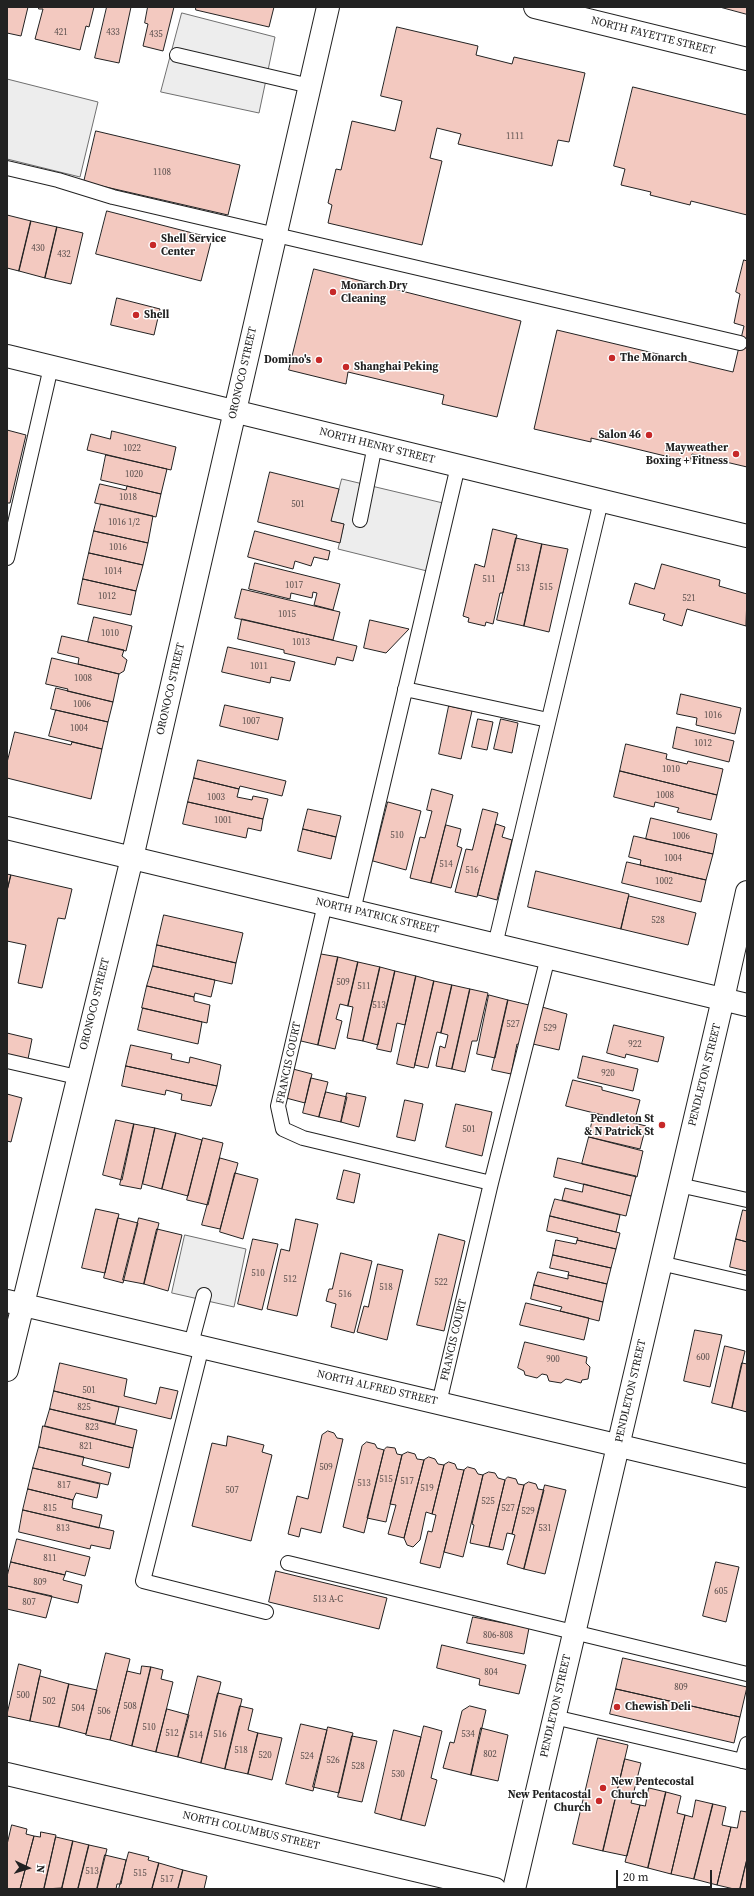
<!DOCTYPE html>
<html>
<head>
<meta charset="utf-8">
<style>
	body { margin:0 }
	#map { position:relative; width:754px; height:1896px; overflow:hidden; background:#fff; font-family:"Source Serif 4",serif }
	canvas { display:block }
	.frame { position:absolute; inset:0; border:8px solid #222; pointer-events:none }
	.north { position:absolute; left:8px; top:1848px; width:40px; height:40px; -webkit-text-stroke:3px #fff; paint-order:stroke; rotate:94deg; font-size:11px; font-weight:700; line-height:16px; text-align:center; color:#222 }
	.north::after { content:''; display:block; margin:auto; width:14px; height:18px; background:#222; clip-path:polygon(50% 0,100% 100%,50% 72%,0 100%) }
	.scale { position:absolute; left:616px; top:1870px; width:96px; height:18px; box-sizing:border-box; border:2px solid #222; border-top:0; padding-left:5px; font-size:12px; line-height:14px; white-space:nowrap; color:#222; -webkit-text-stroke:3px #fff; paint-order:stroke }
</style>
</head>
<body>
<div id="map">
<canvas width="754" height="1896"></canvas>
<div class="frame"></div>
<div class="north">N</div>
<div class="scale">20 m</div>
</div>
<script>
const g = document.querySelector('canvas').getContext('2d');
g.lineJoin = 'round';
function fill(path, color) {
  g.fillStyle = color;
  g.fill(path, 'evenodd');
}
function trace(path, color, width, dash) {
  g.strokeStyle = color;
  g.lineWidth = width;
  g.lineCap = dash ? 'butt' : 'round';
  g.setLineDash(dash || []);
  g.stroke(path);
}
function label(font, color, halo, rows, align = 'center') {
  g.font = font + ' "Source Serif 4",serif';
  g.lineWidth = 3;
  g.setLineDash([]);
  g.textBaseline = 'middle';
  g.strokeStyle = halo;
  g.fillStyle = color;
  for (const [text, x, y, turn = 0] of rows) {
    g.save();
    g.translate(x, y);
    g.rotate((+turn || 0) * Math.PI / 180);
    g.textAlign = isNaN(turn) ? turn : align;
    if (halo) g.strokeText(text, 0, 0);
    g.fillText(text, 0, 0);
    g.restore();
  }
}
const parking = new Path2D(`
	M182,13L275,37L259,113L161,92Z
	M7,79L98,102L80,177L7,159Z
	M342,479L443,503L427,571L338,549L344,524L331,521Z
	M185,1235L246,1249L234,1307L172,1293Z`);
const building = new Path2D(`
	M7,7H28L21,36L7,33Z
	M39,7H94L89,27L86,26L80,50L35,39L43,9H39Z
	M107,7H131L119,63L95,58Z
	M148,7H174L163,51L143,46L148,24L145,23Z
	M196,7H274L269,27L196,10Z
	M720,7H747V14Z
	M397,27L478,46L476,55L512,64L514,57L585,73L569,142L558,140L552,166L458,144L461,134L437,128L430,158L442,161L422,245L328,223L332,205L328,203L336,169L341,170L352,121L395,131L402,101L381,96Z
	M633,87L747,115V215L691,201L690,205L650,195L651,192L621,185L625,169L614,166Z
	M96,131L240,165L228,215L84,182Z
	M107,211L212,238L201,281L96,254Z
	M7,215L31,221L19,271L7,268Z
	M31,221L57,227L45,278L19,271Z
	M57,227L83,233L71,284L45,278Z
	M744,260L747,261V467L692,454L690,462L591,438V442L534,429L557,330L733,372L744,326L734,323L740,294L736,292Z
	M314,269L521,321L497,417L442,404L444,395L348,372L346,384L289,370Z
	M117,298L160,309L154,335L111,325Z
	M7,430L26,435L10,503H7Z
	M112,431L176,447L171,470L87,450L91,434L110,439Z
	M106,455L167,469L161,494L101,480Z
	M270,472L339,489L331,521L344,524L340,543L258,522Z
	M100,484L126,490L127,486L161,494L156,517L95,503Z
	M101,504L153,516L148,543L94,531Z
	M493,529L517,535L503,593H500L493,624L486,622L485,626L468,622L469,618L463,616L475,564L484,567Z
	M94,531L148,543L143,565L89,553Z
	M255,531L330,551L328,560L314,557L311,566L295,561L293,569L248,557Z
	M516,538L542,544L524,626L497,620Z
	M542,544L568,549L549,632L524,626Z
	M89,553L143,565L136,591L83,579Z
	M255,563L340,584L333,610L314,605L317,593L313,592L312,598L291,593L290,599L249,589Z
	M662,564L720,580L719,586L747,594L746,626L687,609L682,626L663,620L665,614L629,604L635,583L654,589Z
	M83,579L136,591L131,615L78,604Z
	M242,589L340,612L333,640L235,618Z
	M94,617L132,626L126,651L88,642Z
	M242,619L357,646L353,661L337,657L335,665L284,653V650L238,639Z
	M370,620L409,629L386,653L364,648Z
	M62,636L124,650L122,656L127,660L124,671L119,674L78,664L79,658L58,653Z
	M228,647L295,662L290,681L271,677L270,683L222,672Z
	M52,658L119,674L113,702L67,691L68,689L46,684Z
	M56,688L113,702L108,722L51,709Z
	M681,694L741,708L735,734L696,725L697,718L677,714Z
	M225,705L283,718L278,740L220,726Z
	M449,706L472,711L461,759L439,754Z
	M56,710L108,722L102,749L49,736Z
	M478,719L493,722L487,750L472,747Z
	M501,719L518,723L512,753L494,749Z
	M677,727L734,741L729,762L673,748Z
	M15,732L71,745L72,742L102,749L91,799L7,778V763Z
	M626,744L667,754L666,759L687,764L688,761L723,769L717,795L620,771Z
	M198,760L286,781L282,796L240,786L239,789L194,778Z
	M620,771L717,795L711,820L677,812L679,808L655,802L654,807L614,797Z
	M194,778L239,789L237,797L252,800L253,796L268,799L263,819L188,802Z
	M432,789L453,795L431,883L410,878L420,837L425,838L432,811L427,810Z
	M188,802L263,819L261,831L248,828L246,838L183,824Z
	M388,802L421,811L406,870L373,861Z
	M308,809L341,816L336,837L303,829Z
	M483,809L498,813L477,897L455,892L466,849L472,850Z
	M651,818L717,834L713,854L646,839Z
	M496,824L505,827L502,837L512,840L497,900L478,895Z
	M446,825L461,829L457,846L462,848L451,888L431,883Z
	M303,829L336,837L331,859L298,851Z
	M634,836L713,854L706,880L640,865L641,860L629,857Z
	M627,862L706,880L701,902L622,883Z
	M536,871L629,894L621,929L528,907Z
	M7,874L11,875L7,891Z
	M11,875L72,889L65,919L58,918L42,988L18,983L26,945L7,941V891Z
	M629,896L696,913L688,945L621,929Z
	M164,915L243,933L236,963L157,945Z
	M157,945L236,963L232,984L153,966Z
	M321,954L338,957L318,1045L301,1041Z
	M338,957L358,962L348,1006L340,1004L336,1019L342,1021L335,1049L318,1045Z
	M358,962L380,967L363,1041L347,1038L353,1007L348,1006Z
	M153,966L215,980L211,997L195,993L194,997L147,986Z
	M380,967L395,971L378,1045L363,1041Z
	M395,971L416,976L405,1025L397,1023L391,1052L377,1049Z
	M416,976L434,981L414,1068L397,1064Z
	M434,981L452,985L441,1033L437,1032L428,1068L415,1065Z
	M452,985L470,989L452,1069L436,1066L440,1046L445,1048L448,1035L441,1033Z
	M147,986L194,997V1001L210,1005L207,1023L142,1008Z
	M470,989L488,993L477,1041H472L465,1072L452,1069Z
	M489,995L508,1000L495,1058L477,1054Z
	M508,1000L529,1005L520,1045L517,1044L511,1074L492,1070Z
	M542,1007L567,1014L559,1050L533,1044Z
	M143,1008L202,1022L198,1044L138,1030Z
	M614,1025L664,1037L658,1062L626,1054L625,1058L607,1053Z
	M7,1033L32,1039L28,1059L7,1055Z
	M131,1045L172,1054L171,1059L189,1063L190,1057L221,1065L217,1086L126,1066Z
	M583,1056L638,1069L633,1091L578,1078Z
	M126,1066L217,1086L211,1106L181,1100L182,1094L166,1090L165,1095L122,1086Z
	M293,1069L312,1074L305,1103L286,1098Z
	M311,1078L328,1082L319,1117L303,1113Z
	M573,1080L602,1087V1090L640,1100L634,1123L566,1106Z
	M326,1092L347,1097L341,1122L319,1117Z
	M347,1093L366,1097L359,1127L341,1122Z
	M7,1094L22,1098L11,1142L7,1141Z
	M405,1100L423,1104L415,1141L397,1137Z
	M456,1104L492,1112L482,1156L446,1147Z
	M594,1113L646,1126L640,1149L589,1137Z
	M116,1120L134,1124L122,1180L103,1175Z
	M134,1124L155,1128L141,1189L120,1185Z
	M155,1128L176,1133L162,1189L143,1184Z
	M176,1133L202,1140L188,1196L162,1189Z
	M589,1137L643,1151L637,1177L582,1164Z
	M203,1138L223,1143L208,1205L187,1200Z
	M220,1158L238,1163L220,1229L202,1225Z
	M558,1158L636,1176L631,1196L554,1177Z
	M344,1170L360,1174L354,1203L337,1199Z
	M235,1173L258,1179L243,1239L220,1232Z
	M584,1184L631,1196L626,1216L562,1200L565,1188L582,1192Z
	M555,1199L620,1215L616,1232L550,1216Z
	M96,1209L119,1214L105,1273L82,1268Z
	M743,1210L747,1211V1242L736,1239Z
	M550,1216L620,1233L616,1249L577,1240L578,1238L547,1231Z
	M118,1218L138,1223L123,1283L104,1278Z
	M139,1218L159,1223L144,1284L123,1280Z
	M296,1219L318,1224L297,1316L267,1309L281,1249L289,1251Z
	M157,1229L182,1235L168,1291L144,1284Z
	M439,1234L465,1241L444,1331L417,1325Z
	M253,1239L278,1244L262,1310L238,1304Z
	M736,1239L747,1242V1271L730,1267Z
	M556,1240L576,1244L577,1240L616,1249L611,1268L553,1255Z
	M341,1253L372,1261L354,1333L331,1327L336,1304L326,1301L329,1289H332Z
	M553,1255L611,1268L607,1284L568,1275L569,1272L550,1268Z
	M378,1264L403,1270L387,1340L357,1332L364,1306L368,1307Z
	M538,1272L568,1279V1275L607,1284L603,1302L534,1285Z
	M534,1285L603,1302L599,1321L560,1311L562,1307L531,1299Z
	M526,1303L589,1318L584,1340L520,1325Z
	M695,1330L722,1335L710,1387L684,1381Z
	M525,1342L587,1357L586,1363L590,1367L588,1379L582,1380L581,1383L566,1379L561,1383L549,1381L547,1375L542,1374L537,1378L525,1375L524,1371L518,1368Z
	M725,1346L745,1351L732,1408L712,1403Z
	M60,1363L127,1379L124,1396L156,1404L160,1387L178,1391L171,1419L54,1391Z
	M742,1363L747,1364V1412L732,1408Z
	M54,1391L119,1407L115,1424L50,1409Z
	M50,1409L137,1430L133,1448L45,1426Z
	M43,1426L133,1448L129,1468L39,1447Z
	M328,1431L334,1433L337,1438L343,1439L321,1533L301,1528L299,1537L288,1534L297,1496L308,1499L322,1435Z
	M228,1436L264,1445L262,1452L272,1455L251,1541L192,1526L212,1443L226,1446Z
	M367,1442L375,1444L377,1448L384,1450L364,1533L343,1527L362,1446Z
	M39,1447L84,1457L82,1465L111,1473L108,1485L33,1468Z
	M387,1447L395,1448L397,1454L402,1455L386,1522L367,1518L384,1450Z
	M408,1452L415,1454L417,1459L424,1460L404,1538L388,1534L396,1505L390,1504L402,1455Z
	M429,1457L435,1459L438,1464L444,1465L432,1514L426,1512L420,1540L413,1547L407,1545L404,1538L424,1460Z
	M449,1462L455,1464L457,1469L464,1470L440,1568L420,1563L428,1531L432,1532L436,1515L432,1514L444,1465Z
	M468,1467L475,1469L478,1474L483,1475L463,1557L444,1552L464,1470Z
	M33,1468L100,1484L97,1498L76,1493L73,1500L28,1489Z
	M489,1472L495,1473L498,1478L505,1480L489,1547L470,1543L474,1525L472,1524L483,1475Z
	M508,1477L516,1479L518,1484L524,1485L512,1534L507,1533L503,1550L489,1547L505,1480Z
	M529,1482L536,1484L538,1489L544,1490L524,1569L507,1564L515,1535L512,1534L524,1485Z
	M545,1485L566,1490L545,1574L524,1569Z
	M28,1489L73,1500L72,1508L102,1515L99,1528L23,1510Z
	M23,1510L114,1531L110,1549L91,1545L90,1549L19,1532Z
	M17,1539L90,1557L85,1576L66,1571L65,1575L11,1562Z
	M11,1562L65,1575L63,1580L82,1585L78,1603L7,1586V1577Z
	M716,1562L739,1567L726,1622L703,1616Z
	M276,1571L387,1598L379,1629L269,1602Z
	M7,1586L52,1596L46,1618L7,1609Z
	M473,1617L529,1628L524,1654L467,1643Z
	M442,1645L526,1665L519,1694L479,1685L480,1679L437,1668Z
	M106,1653L130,1659L110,1740L86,1735Z
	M623,1658L747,1687L740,1717L616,1689Z
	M19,1664L41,1670L30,1721L7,1716Z
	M142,1666L151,1667L132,1746L110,1740L127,1671L140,1674Z
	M151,1667L163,1670L161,1679L173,1682L156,1752L132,1746Z
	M40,1676L69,1684L59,1727L30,1721Z
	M198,1676L221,1682L201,1763L178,1757Z
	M69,1684L97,1690L86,1734L59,1727Z
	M616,1689L740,1717L734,1743L610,1714Z
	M218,1693L242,1699L225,1769L201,1763Z
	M240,1706L253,1709L248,1730L258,1733L248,1774L225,1769Z
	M470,1706L486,1710L471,1775L443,1768L450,1742L454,1743L462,1711Z
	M167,1709L189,1715L178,1757L156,1752Z
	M301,1724L327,1730L313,1791L286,1784Z
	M424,1726L442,1731L431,1778L437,1780L425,1826L401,1820Z
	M328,1727L353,1733L339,1793L313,1787Z
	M481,1728L508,1735L498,1781L471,1775Z
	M394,1730L421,1737L401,1820L375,1813Z
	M258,1733L282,1738L272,1780L248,1774Z
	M352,1736L377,1741L362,1802L338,1797Z
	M598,1738L628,1745L603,1851L573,1844Z
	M625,1759L641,1763L631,1803L640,1805L627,1856L603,1851Z
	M649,1788L666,1792L648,1868L625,1862L640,1805L645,1806Z
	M666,1792L681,1796L677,1813L685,1815L671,1874L648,1868Z
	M696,1800L713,1804L694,1879L671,1874L685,1815L692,1817Z
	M713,1804L726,1807L722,1825L731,1827L717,1885L694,1879Z
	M741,1811L747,1812V1859L740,1889H734L717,1885L731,1827L737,1828Z
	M12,1825L27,1829L26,1834L34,1836L20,1889H7V1845Z
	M41,1832L56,1835L44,1889H20L34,1836L40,1837Z
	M56,1837L73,1841L62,1888L44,1889Z
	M73,1841L89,1845L78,1889H65L62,1888Z
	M89,1845L107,1849L97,1889H78Z
	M129,1852L149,1857L148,1860L159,1863L152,1889H119Z
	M105,1855L126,1860L121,1884H117L116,1889H97Z
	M747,1859V1889H740Z
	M159,1863L183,1870L178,1889H152Z
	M183,1870L207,1876L204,1889H178Z`);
const lane = new Path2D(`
	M177,55L310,86
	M7,168L58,180L113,197L740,343
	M360,520L375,445
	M7,558L51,367
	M405,689L548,720
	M325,904L278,1106L283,1129L303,1138L491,1183
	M353,911L458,466
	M495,945L601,501
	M7,1061L77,1077
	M679,1185L747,1200
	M660,1263L747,1283
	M191,1344L204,1295
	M202,1346L143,1581L266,1612
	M439,1403L491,1183L548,957
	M288,1563L747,1674
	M554,1717L747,1762
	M742,1761L747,1744`);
const street = new Path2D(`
	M535,7L747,59
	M7,1301L747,1476
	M7,1370L132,858L328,7
	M7,1774L495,1889`);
const secondary = new Path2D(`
	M514,1889L723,999L747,892`);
const highway = new Path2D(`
	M7,356L747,536
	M7,828L747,1005`);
const markers = [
	[153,245,4,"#c62828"],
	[333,292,4,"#c62828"],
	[136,315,4,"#c62828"],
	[612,358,4,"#c62828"],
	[319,360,4,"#c62828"],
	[346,367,4,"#c62828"],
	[649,435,4,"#c62828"],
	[736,454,4,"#c62828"],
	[662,1125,4,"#c62828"],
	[617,1707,4,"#c62828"],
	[603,1788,4,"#c62828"],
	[599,1801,4,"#c62828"]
];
const numberNames = [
	["421",61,33],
	["433",113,33],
	["435",156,35],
	["1111",515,137],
	["1108",162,173],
	["430",38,249],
	["432",64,255],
	["1022",132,449],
	["1020",134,475],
	["1018",128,498],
	["501",298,505],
	["1016 1/2",124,523],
	["1016",118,548],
	["513",523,569],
	["1014",113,572],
	["511",489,580],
	["1017",294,586],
	["515",546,588],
	["1012",107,597],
	["521",689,599],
	["1015",287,615],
	["1010",110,634],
	["1013",301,643],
	["1011",259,667],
	["1008",83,679],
	["1006",82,705],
	["1016",713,716],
	["1007",251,722],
	["1004",79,729],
	["1012",703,744],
	["1010",671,770],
	["1008",665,796],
	["1003",216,798],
	["1001",223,821],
	["510",397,836],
	["1006",681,837],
	["1004",673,859],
	["514",446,865],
	["516",472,871],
	["1002",664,882],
	["528",658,921],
	["509",343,983],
	["511",364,987],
	["513",379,1006],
	["527",513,1025],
	["529",550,1029],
	["922",635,1045],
	["920",608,1074],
	["501",469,1130],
	["510",258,1274],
	["512",290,1280],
	["522",441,1283],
	["518",386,1288],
	["516",345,1295],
	["600",703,1358],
	["900",553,1360],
	["501",89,1391],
	["825",84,1408],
	["823",92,1428],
	["821",86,1447],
	["509",326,1468],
	["515",386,1480],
	["517",407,1482],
	["513",364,1484],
	["817",64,1486],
	["519",427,1489],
	["507",232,1491],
	["525",488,1502],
	["815",50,1509],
	["527",508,1509],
	["529",528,1512],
	["813",63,1529],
	["531",545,1529],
	["811",50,1559],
	["809",40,1583],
	["605",721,1592],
	["513 A-C",328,1600],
	["807",29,1603],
	["806-808",498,1636],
	["804",491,1673],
	["809",681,1688],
	["500",23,1696],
	["502",49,1702],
	["508",130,1707],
	["504",78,1709],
	["506",104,1712],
	["510",149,1728],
	["512",172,1734],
	["516",220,1735],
	["534",468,1735],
	["514",196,1736],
	["518",241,1751],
	["802",490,1755],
	["520",265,1756],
	["524",307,1757],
	["526",333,1761],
	["528",358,1767],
	["530",398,1775],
	["513",92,1872],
	["515",140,1874],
	["517",167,1880]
];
const streetNames = [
	["NORTH FAYETTE STREET",653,36,14],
	["ORONOCO STREET",243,373,-77],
	["NORTH HENRY STREET",377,446,14],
	["ORONOCO STREET",171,689,-77],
	["NORTH PATRICK STREET",377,916,13],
	["ORONOCO STREET",95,1004,-76],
	["FRANCIS COURT",289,1063,-78],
	["PENDLETON STREET",705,1075,-76],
	["FRANCIS COURT",454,1340,-77],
	["NORTH ALFRED STREET",377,1388,13],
	["PENDLETON STREET",631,1391,-77],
	["PENDLETON STREET",556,1706,-77],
	["NORTH COLUMBUS STREET",251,1831,13]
];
const poiNames = [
	["Shell Service",161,239],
	["Center",161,252],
	["Monarch Dry",341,286],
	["Cleaning",341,299],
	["Shell",144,315],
	["The Monarch",620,358],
	["Domino's",311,360,"right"],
	["Shanghai Peking",354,367],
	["Salon 46",641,435,"right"],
	["Mayweather",728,448,"right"],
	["Boxing + Fitness",728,461,"right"],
	["Pendleton St",654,1119,"right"],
	["& N Patrick St",654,1132,"right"],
	["Chewish Deli",625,1707],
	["New Pentecostal",611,1782],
	["Church",611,1795],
	["New Pentacostal",591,1795,"right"],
	["Church",591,1808,"right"]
];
fill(parking, '#ededed');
trace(parking, '#6f6f6f', 1);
fill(building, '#f3c9c0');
trace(building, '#222', 1);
trace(lane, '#222', 16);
trace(street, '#222', 24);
trace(secondary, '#222', 24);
trace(highway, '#222', 24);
trace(lane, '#fff', 14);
trace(street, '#fff', 22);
trace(secondary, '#fff', 22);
trace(highway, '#fff', 22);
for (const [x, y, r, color] of markers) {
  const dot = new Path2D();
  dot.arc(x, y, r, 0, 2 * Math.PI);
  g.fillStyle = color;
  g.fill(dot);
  trace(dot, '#fff', 1.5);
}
label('9px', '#564c4a', null, numberNames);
label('11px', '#222', '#fff', streetNames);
label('bold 11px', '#222', '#fff', poiNames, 'left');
</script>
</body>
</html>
